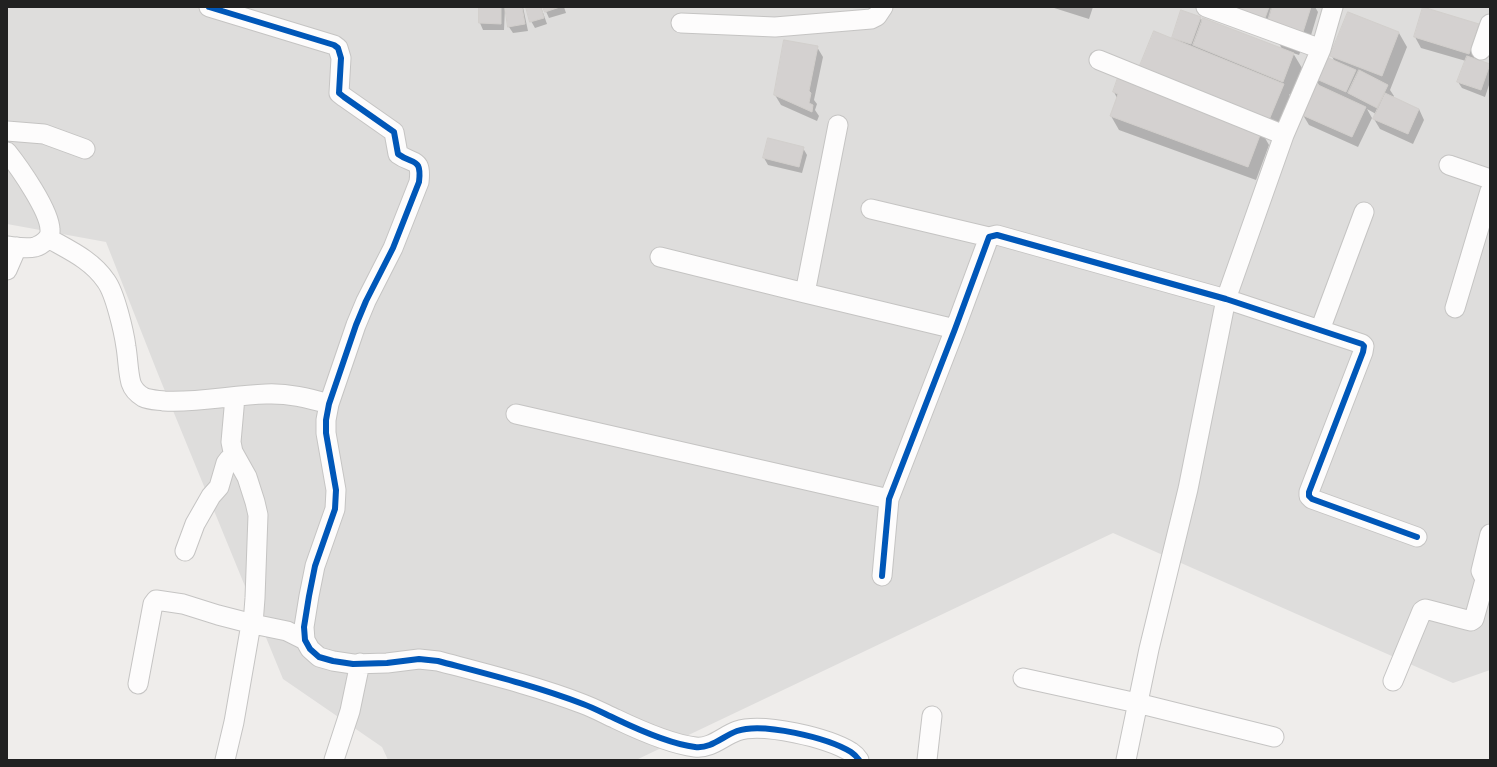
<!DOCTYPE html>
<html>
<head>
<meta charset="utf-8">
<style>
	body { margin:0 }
	#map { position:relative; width:1497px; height:767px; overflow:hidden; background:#efedeb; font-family:Signika,sans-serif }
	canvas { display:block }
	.frame { position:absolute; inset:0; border:8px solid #212121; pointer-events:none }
</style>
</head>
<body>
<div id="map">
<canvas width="1497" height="767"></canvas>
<div class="frame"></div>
</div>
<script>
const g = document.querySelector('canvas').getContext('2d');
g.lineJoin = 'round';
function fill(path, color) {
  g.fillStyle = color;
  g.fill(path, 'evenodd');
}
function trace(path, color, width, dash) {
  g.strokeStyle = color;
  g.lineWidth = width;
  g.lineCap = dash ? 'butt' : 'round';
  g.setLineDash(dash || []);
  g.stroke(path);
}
const residential = new Path2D(`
	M7,7H1490V670L1453,683L1113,533L636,760H388L382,747L283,679L158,374L106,242L7,224Z`);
const shadow = new Path2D(`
	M480,7H505L504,30H483L480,23Z
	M506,7H523L528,31L513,33L509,27Z
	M529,7H541L547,24L535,28L531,21Z
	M544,7H564L566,13L549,18Z
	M1051,7H1081L1085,8L1086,7H1093L1089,19Z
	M1214,7H1315L1318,12L1309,42Z
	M1348,14L1399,33L1407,47L1390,90L1394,96L1393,98L1419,109L1424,120L1413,144L1380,129L1374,119L1376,114L1367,109L1372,118L1358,147L1309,125L1303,115L1320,87L1315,78L1335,63L1332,56Z
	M1200,17L1203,22L1282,49L1280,45L1282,38L1302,48L1299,55L1293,53L1302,68L1291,95L1289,94L1291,99L1277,134L1175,40L1173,38Z
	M1478,25L1484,36L1476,60L1490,65V82L1485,97L1462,88L1458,82L1466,61L1421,48L1415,37Z
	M817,47L823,57L814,100L817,104L815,110L819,116L817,121L781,105L775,95Z
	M1114,92L1261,131L1269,145L1256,180L1119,130L1111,116L1117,98Z
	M803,148L807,155L802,173L768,165L764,158Z`);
const building = new Path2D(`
	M479,7H501V24L479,23Z
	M505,7H522L525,24L508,27Z
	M526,7H541L544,18L530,22Z
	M543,7H560L545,12Z
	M1227,7H1269L1264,21Z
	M1272,7H1311L1303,32L1268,21Z
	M1423,7L1479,24L1469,54L1414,37Z
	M1181,10L1201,17L1191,44L1172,38Z
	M1348,12L1399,32L1382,76L1330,56Z
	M1203,18L1294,53L1283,82L1193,45Z
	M1154,31L1284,84L1269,120L1139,68Z
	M784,40L818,46L809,91L811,93L809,103L813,105L812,112L774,95Z
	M1324,56L1356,70L1346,92L1314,78Z
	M1467,56L1490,64L1481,90L1457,82Z
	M1359,70L1388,85L1377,108L1348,93Z
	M1119,75L1262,130L1248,167L1110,116L1118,94L1113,92Z
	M1316,84L1366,107L1352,137L1302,115Z
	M1385,93L1419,109L1408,134L1373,119Z
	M768,138L804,147L799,167L763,158Z`);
const minor = new Path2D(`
	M209,7L334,45L338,48L341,58L339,93L344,97L394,132L398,154C413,165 422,157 419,182L393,248L366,301L356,325L329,404L326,420V433L336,490L335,509L315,566L309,596L304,627L305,640L310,649L319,657L333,661L353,664L387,663L419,659L438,661C487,674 536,686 583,704C594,708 605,714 616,719C639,730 670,744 695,747C711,749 723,736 737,731C763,722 828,738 851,752C854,754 857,757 859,760
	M1206,7L1321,49
	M681,23L775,27L871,19L877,16L883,7
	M1481,50L1490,24
	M1099,60L1284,135
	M838,125L805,293L955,329
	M7,131L44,134L85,149
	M7,152C19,167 50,211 50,230C51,238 42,245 35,247C26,249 16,247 7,246
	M1449,165L1490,179
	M871,209L989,237
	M48,238C69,250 92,260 106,281C115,293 124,332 126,347C128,359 128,372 131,383C133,389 138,394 143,397C149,400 157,400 164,401C198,403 232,395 266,394C288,393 308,398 329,404
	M660,257L805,293
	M7,270L17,247
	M1455,308L1490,191
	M1320,330L1364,212
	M235,397L231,442L233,452L247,477L255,502L258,515L255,598L253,624L287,631L305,640
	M516,414L889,499
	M1490,534L1481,571L1483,575L1490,577
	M185,551L195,524L211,496L219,487L226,463L229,459L235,458
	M882,576L889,499L955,329L989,237L997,235L1226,299L1362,344L1364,346L1363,352L1309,492V496L1312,499L1417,537
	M1023,678L1137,703L1274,737
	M1393,681L1422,611L1425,609L1429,610L1467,620L1471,621L1474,619L1486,576
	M138,684L153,604L156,600L183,604L218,615L253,624
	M225,760L234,722L251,624
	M334,760L350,711L360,663
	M927,760L932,716
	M1126,760L1149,649L1188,489L1226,299L1284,135L1321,49L1333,7`);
const cycleway = new Path2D(`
	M209,7L334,45L338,48L341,58L339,93L344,97L394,132L398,154C413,165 422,157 419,182L393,248L366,301L356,325L329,404L326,420V433L336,490L335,509L315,566L309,596L304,627L305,640L310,649L319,657L333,661L353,664L387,663L419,659L438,661C487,674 536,686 583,704C594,708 605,714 616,719C639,730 670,744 695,747C711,749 723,736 737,731C763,722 828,738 851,752C854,754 857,757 859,760
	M882,576L889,499L955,329L989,237L997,235L1226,299L1362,344L1364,346L1363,352L1309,492V496L1312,499L1417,537`);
fill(residential, '#dedddc');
fill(shadow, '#0003');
fill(building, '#d4d1d0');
trace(building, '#d2cfcc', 1);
trace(minor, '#c5c4c3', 21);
trace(minor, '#fdfcfc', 19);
trace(cycleway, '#0057b8', 6);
</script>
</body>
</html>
